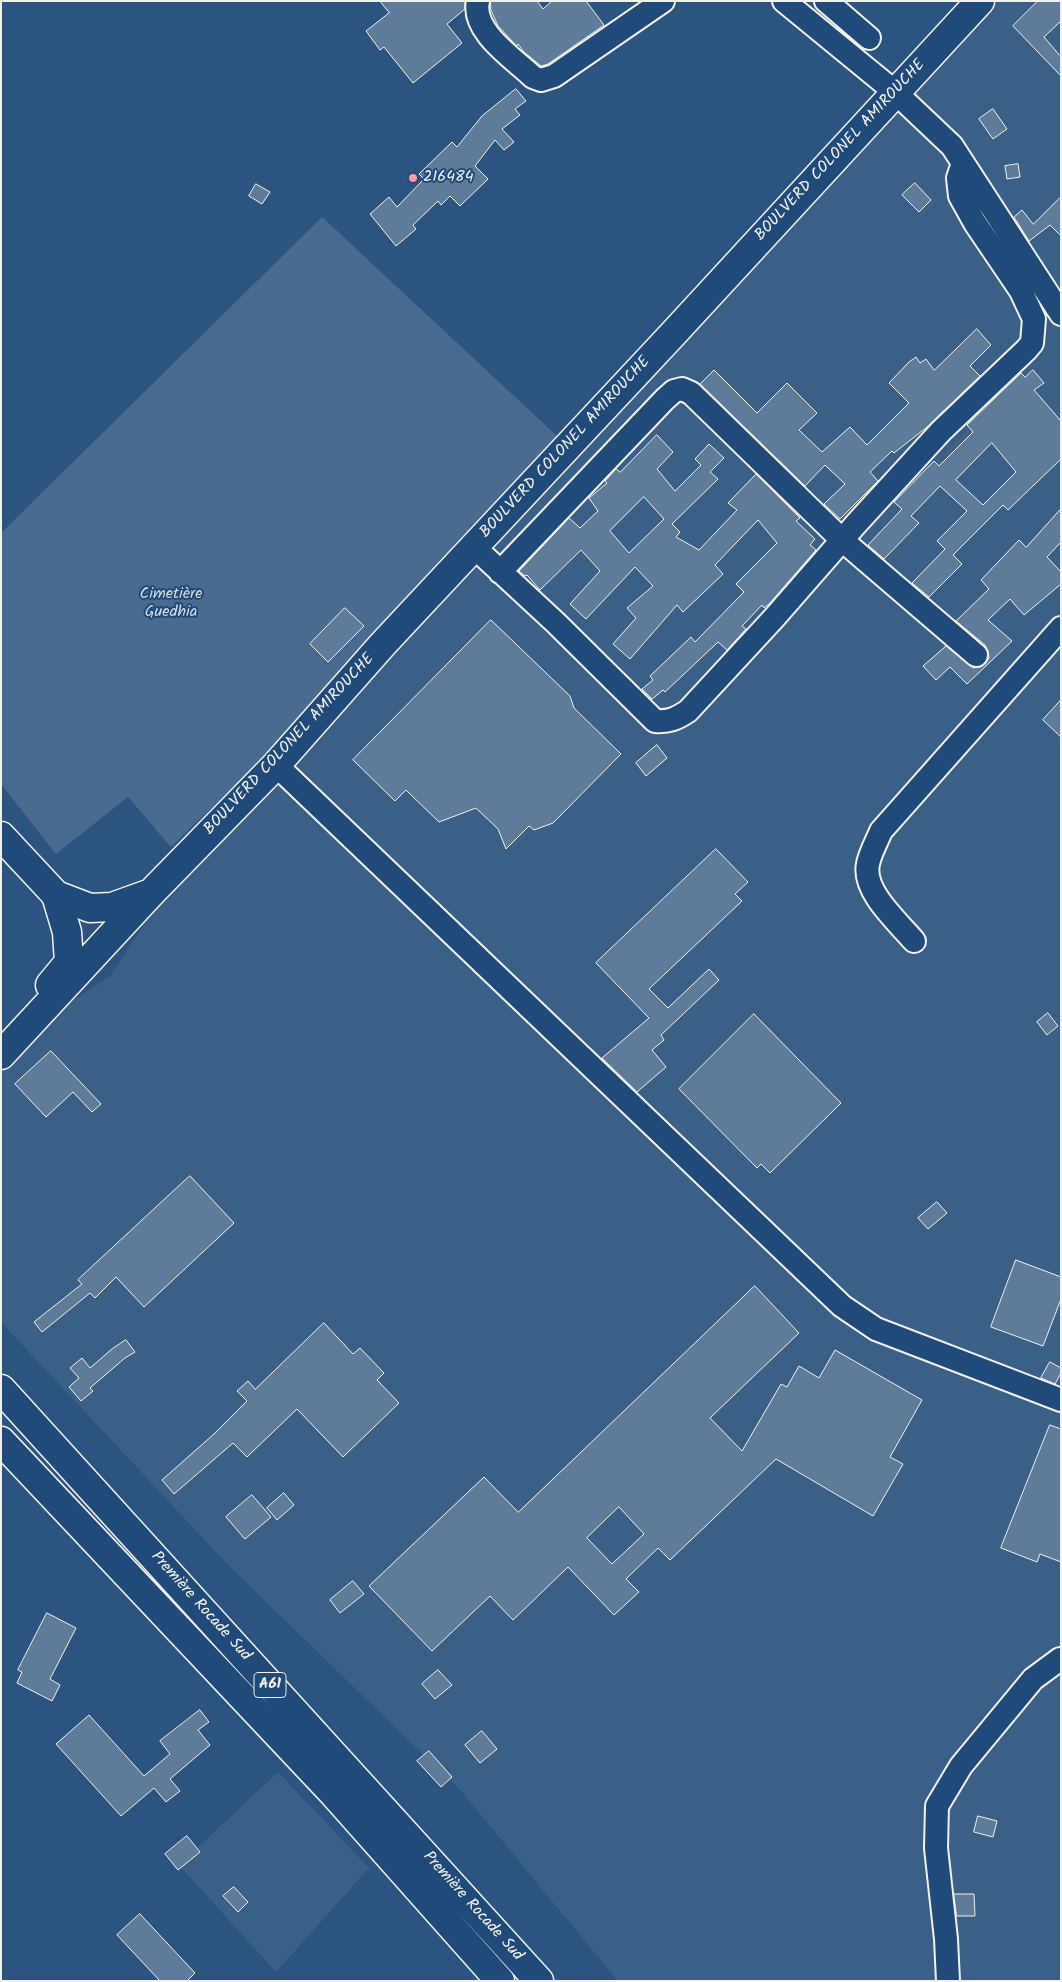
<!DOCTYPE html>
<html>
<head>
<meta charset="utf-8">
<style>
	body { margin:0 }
	#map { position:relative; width:1062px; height:1982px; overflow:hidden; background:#2c5481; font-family:Kalam,sans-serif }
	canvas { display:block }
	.frame { position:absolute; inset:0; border:2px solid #f4f1e8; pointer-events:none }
</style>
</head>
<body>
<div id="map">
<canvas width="1062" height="1982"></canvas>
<div class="frame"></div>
</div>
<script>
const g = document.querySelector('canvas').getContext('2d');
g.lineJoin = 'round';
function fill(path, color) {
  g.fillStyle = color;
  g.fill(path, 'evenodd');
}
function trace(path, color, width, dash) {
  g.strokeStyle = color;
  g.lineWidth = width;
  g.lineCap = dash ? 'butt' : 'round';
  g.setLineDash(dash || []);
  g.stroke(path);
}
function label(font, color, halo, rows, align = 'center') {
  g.font = font + ' Kalam,sans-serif';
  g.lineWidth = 4;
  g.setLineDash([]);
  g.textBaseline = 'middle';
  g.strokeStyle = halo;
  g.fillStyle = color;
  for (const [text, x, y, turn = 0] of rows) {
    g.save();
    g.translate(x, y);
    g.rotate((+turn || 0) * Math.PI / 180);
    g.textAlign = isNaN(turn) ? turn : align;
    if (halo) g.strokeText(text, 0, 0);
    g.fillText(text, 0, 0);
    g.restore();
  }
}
const built = new Path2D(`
	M998,1H1061V1981H618L461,1791L229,1566L1,1322V1072L57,1012L110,976L146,922L279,772L334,715Z
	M278,1772L369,1868L276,1972L179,1865Z`);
const green = new Path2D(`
	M322,217L557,436L437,563L260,761L171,847L128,797L56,854L1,784V533Z`);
const building = new Path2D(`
	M380,1H465V9L447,24L462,43L413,83L384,47L380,50L366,31L389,13Z
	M491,1H537L543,9L552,1H586L604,25L548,64L541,66L524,52L518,44L517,46L514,43L498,26L491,10Z
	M1038,1H1061V21L1044,37L1061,57V76L1013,26Z
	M516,89L526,101L515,109L520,115L502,129L514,142L504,150L495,140L475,166L488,179L460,206L450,196L441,205L438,201L413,225L416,229L396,246L370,214L389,197L397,207L424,179L419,174L452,142L457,147L482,116Z
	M993,109L1007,129L993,139L979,119Z
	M1018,164L1020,177L1007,179L1005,166Z
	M915,183L931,200L919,212L902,195Z
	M256,184L270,192L262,204L249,196Z
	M1061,197V236L1050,225L1029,241L1014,217L1022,210L1033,224Z
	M977,329L991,345L970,366L980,376L927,427L894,453L892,451L870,472L878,481L840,519L824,504L845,484L825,465L805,486L700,384L714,370L757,413L787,383L817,413L799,430L822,452L850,427L867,445L909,403L889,383L909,362L916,357L920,363L926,359L934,370Z
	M1033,370L1044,383L1034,390L1061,421V459L1008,510L1003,505L953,555L962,564L929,597L912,583L945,549L937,541L967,511L940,486L911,516L919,523L884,559L868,545L902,509L894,502L934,461L939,466L973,432L967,425L1021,373L1025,377ZM992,443L1016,472L983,505L956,480Z
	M657,435L673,452L657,469L675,491L701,465L695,459L709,444L724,458L710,472L718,479L672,524L680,532L676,537L699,550L737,510L728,503L756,474L800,518L796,521L815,539L810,545L816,550L770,603L764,608L762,605L742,626L746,629L727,650L718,642L665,692L663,690L652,699L642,689L653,680L650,676L691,637L695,642L744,592L736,584L777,543L758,520L715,565L723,574L683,612L677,605L630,659L613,644L636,618L627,608L653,586L635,567L586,619L570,604L600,571L581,550L540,590L527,575L525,576L519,571L569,518L580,528L598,511L589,498L607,483L605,481L616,469L620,472ZM644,497L664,519L629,553L610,531Z
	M1061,509V542L1047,557L1061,572V584L1024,615L1010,599L988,620L1012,641L967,684L950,667L936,680L923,666L946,646L973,668L980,667L986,663L989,658L988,651L985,645L956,621L989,589L981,580L1019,540L1026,547Z
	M345,608L364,626L328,662L310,644Z
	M491,620L570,696L574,708L621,754L553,823L534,830L529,826L506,849L498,829L476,808L439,822L406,790L395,801L353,760Z
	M1061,700V737L1043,720Z
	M657,745L667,758L646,776L636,763Z
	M716,849L748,882L735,894L742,901L649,989L668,1008L709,969L719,980L661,1035L664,1040L652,1050L666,1067L637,1092L602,1058L649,1018L596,963Z
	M1048,1013L1058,1026L1047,1035L1037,1022Z
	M754,1014L841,1103L770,1173L761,1164L757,1168L679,1089Z
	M51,1051L101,1104L92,1112L73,1092L46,1117L15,1084Z
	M190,1176L234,1223L144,1307L116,1277L95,1298L90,1293L42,1332L34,1322L82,1284L78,1280Z
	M937,1202L947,1213L928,1229L918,1218Z
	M1016,1260L1061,1277V1299L1043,1346L991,1327Z
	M755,1286L799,1333L710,1418L742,1451L781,1384L787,1387L799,1366L819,1378L835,1350L922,1400L890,1457L903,1464L873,1516L776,1459L670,1560L658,1548L626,1579L639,1592L614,1615L568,1567L513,1620L490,1596L432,1651L369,1586L484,1477L518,1512ZM619,1507L644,1534L612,1564L587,1538Z
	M324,1323L353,1354L360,1348L384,1373L377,1380L399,1403L343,1457L297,1409L247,1457L233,1443L174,1494L162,1480L214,1434L247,1401L237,1391L248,1381L255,1389Z
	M126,1340L135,1352L125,1358L90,1388L93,1391L81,1401L69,1387L79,1378L70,1368L82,1358L90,1368L112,1349Z
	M1050,1362L1061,1368V1373L1055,1384L1041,1378Z
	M1050,1425L1061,1429V1562L1040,1554L1037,1562L1001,1548Z
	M284,1493L294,1505L277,1520L267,1508Z
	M252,1495L271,1517L245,1539L226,1517Z
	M353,1581L364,1594L340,1613L330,1600Z
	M47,1613L76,1628L50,1679L60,1685L52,1701L17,1683L22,1672L18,1670Z
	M438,1670L452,1685L435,1699L422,1684Z
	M200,1710L209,1722L198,1730L210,1745L170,1779L180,1791L166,1802L154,1788L121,1816L56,1744L89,1715L144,1776L170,1754L160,1741Z
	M482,1731L497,1749L480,1763L465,1745Z
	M429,1751L452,1777L441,1787L417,1761Z
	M978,1816L997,1821L993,1837L974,1832Z
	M187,1836L200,1852L178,1870L165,1854Z
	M234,1887L248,1902L238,1912L223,1896Z
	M954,1894H974L975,1916H957Z
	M140,1914L195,1973L187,1981H160L117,1935Z`);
const minor = new Path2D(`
	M478,1C471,31 513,58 533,77L541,80L554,76L663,1
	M784,1L895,92L952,146L1061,314
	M826,1L869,38
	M474,547L556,623L655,721C669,722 676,719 688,711L774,618L856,524L941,431L1026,350L1032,343L1034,319L1021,291L975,223L960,196L958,178L963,163
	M500,572L665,399L674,391L682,389L691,393L842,540L976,655
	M276,765L842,1306L876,1329L1061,1400
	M914,941C898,922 862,891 868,864C870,853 877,841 881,831L1061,628
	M948,1981L946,1939L936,1848L937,1806L961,1766L1033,1679L1060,1659`);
const major = new Path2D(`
	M1,836L56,895L90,908L112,907L151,893L276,765L383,644L672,335L980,1`);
const highway = new Path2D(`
	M50,985L69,962L67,932L56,895
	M1,1055L151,893
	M1,1389L539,1981
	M1,1441L333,1793L500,1981`);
const markers = [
	[413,178,5,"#ff9aa2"]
];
const shields = [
	[270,1685,32]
];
const shieldNames = [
	["A61",270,1685]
];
const streetNames = [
	["BOULVERD COLONEL AMIROUCHE",841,151,-47],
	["BOULVERD COLONEL AMIROUCHE",566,448,-47],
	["BOULVERD COLONEL AMIROUCHE",290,745,-47],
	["Première Rocade Sud",200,1607,48],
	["Première Rocade Sud",472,1907,48]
];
const poiNames = [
	["216484",423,178]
];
const parkNames = [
	["Cimetière",171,595],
	["Guedhia",171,613]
];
fill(built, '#3b6088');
fill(green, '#496b90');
fill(building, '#5e7b9a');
trace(building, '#f4f1e8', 1);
trace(minor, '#f4f1e8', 26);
trace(major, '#f4f1e8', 31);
trace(highway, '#f4f1e8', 31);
trace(minor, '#1f4a7a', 22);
trace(major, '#1f4a7a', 28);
trace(highway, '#1f4a7a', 28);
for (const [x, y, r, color] of markers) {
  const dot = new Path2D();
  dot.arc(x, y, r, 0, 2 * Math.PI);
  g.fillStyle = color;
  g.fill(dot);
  trace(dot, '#1f4a7a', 2);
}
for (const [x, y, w] of shields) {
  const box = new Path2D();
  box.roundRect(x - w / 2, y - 12.5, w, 25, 4);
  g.fillStyle = '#1f4a7a';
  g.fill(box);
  trace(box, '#f4f1e8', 1);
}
label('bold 15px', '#f4f1e8', null, shieldNames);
label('16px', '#f4f1e8', '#1f4a7a', streetNames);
label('16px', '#f4f1e8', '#1f4a7a', poiNames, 'left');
label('16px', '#dadddb', '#1f4a7a', parkNames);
</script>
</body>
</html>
